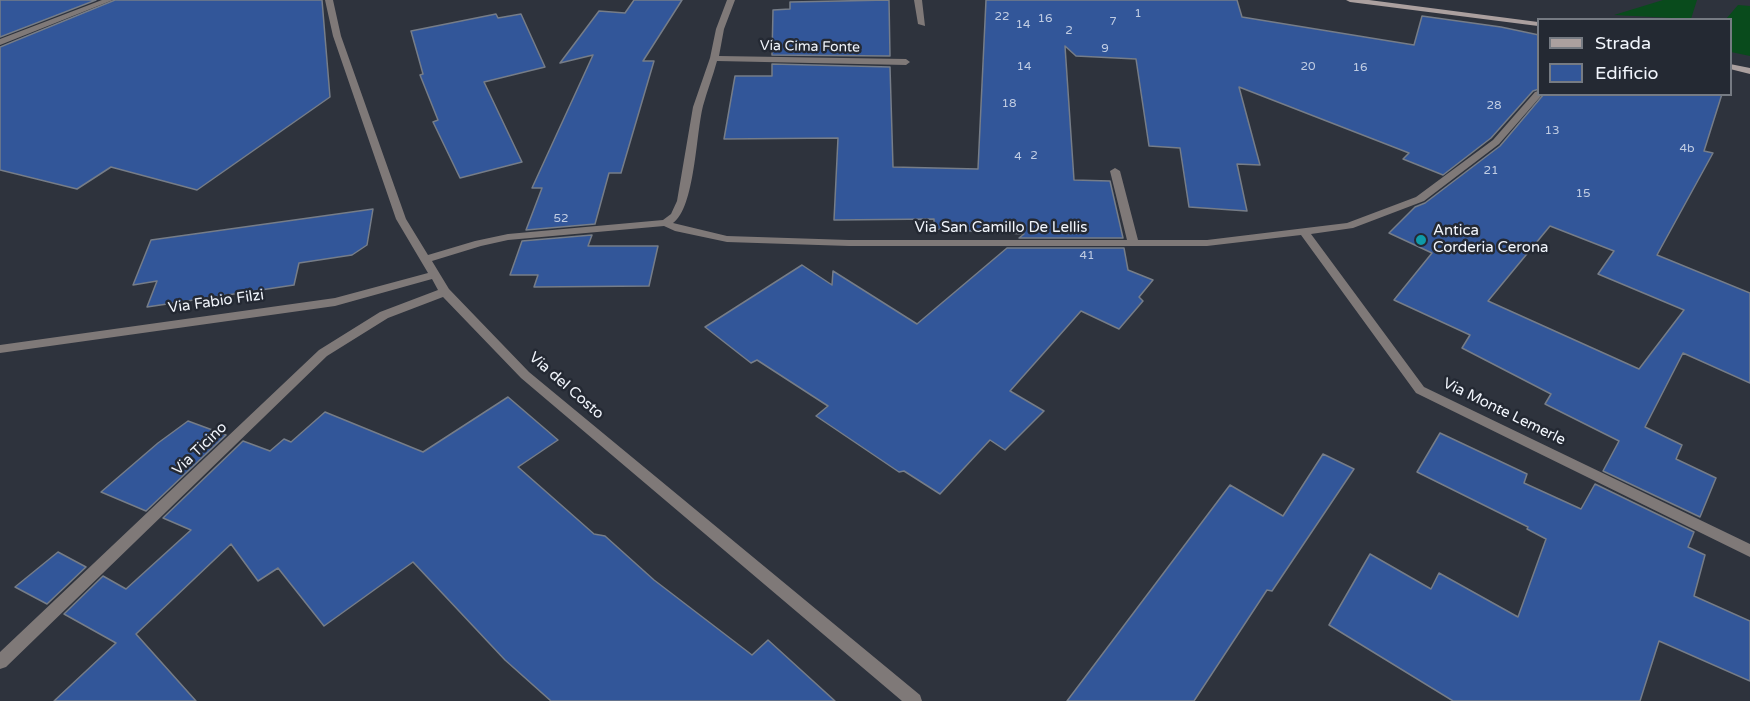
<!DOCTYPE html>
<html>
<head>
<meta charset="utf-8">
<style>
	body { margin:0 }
	#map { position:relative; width:1750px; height:701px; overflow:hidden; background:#2e333d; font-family:"Varela Round",sans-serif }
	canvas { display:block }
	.legend { position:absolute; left:1537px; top:18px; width:195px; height:78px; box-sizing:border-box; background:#242933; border:2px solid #767b83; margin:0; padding:8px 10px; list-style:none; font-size:18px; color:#f1f5fc }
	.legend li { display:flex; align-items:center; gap:12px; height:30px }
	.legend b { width:30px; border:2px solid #767b83 }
</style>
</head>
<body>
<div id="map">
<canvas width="1750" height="701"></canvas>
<ul class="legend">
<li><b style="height:8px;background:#aba09f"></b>Strada</li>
<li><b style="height:16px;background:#325699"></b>Edificio</li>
</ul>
</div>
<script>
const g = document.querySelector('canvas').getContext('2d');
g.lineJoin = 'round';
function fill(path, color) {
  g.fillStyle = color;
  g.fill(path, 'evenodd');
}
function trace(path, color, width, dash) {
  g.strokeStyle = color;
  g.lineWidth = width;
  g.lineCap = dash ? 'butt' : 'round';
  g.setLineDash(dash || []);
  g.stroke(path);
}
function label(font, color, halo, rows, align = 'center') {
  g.font = font + ' "Varela Round",sans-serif';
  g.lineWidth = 5;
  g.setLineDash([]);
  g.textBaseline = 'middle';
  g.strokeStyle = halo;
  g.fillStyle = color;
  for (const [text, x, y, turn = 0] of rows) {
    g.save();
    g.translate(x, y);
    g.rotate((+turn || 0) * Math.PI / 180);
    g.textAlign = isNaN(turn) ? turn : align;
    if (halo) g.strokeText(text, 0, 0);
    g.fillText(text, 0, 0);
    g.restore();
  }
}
const green = new Path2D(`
	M1663,0H1697L1691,19L1614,15Z
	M1738,5L1750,6V56L1731,52L1730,20L1726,19Z`);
const building = new Path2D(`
	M0,0H96L0,37Z
	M115,0H322L330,97L197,190L111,167L77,189L0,170V47Z
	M634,0H682L643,61H654L621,173H609L595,224L526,230L542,188H532L593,55L560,63L599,11L625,13Z
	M889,0L890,56L772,55L773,10L790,9V2Z
	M986,0H1237L1242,17L1414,45L1422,16L1501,27L1539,35V89L1533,91L1491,138L1443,175L1403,159L1409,153L1239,87L1260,165L1237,164L1247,211L1189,207L1180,148L1149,146L1136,59L1076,56L1065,46L1074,180L1110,181L1123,238H1019L1024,234L934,229V219L834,220L838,138L724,139L735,76H772V64L890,67L893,167L978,169Z
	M496,14L498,18L521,14L545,67L484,82L522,162L460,178L433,122L438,120L420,75L423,74L411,31Z
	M1544,94H1722L1704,151L1713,153L1657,255L1750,293V383L1683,353L1645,427L1682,445L1676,459L1716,478L1700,517L1603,471L1619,441L1545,404L1551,394L1462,348L1470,335L1394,300L1432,253L1389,233L1415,207L1425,203L1500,146ZM1550,226L1614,251L1598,274L1684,310L1639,369L1488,301Z
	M373,209L367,245L352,255L299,263L294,285L147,307L157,281L133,285L151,240Z
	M592,235L588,246H658L649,286L534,287L538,275H510L522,241Z
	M1007,248H1124L1128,270L1153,280L1139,297L1143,301L1119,329L1081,311L1010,391L1044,411L1005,450L990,440L940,494L904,471L899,472L816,416L828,406L757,360L751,363L705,327L802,265L832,285L833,271L917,324Z
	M508,397L558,440L518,467L594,534L605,536L654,580L752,655L768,640L835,701H551L505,660L413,562L324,626L278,568L258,581L231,544L136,634L196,701H54L116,643L64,614L103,576L126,589L191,530L163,518L243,441L270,451L284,439L291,442L325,412L423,452Z
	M188,421L226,435L146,511L101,492L158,443Z
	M1440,433L1527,474L1524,483L1581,509L1595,484L1694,532L1688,547L1705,555L1694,596L1750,621V681L1659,641L1640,701H1453L1329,625L1370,554L1431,589L1439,573L1518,617L1546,539L1527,529L1528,527L1417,472Z
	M1323,454L1354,469L1272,591L1267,590L1194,701H1067L1230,485L1283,516Z
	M58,552L86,567L47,604L15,587Z`);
const street = new Path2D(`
	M102,0H113L0,45V39Z
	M325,0H333L341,36L406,219L428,255L475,241L508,234L663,220L671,214L677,201L693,107L710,58L716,29L727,0H735L724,29L719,56L906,59L910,62L906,65L717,61C713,76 707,91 703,106C696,133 695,208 673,223L727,236L849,240H1127L1110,171L1115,168L1120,171L1138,240H1207L1347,223L1416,197L1493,140L1535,92L1538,91V94H1542L1541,96L1499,144L1424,201L1353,228L1311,234L1424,387L1750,544V557L1416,393L1301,235L1207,246H849L727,242L675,231L664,226L508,240L481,246L432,261L449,289L529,372L920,695L922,701H902L521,378L443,297L388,318L327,356L6,667L0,669V652L319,350L380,312L438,290L432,279L335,306L0,353V345L335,298L428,273L396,219L333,36Z
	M914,0H922L925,26L918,24Z`);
const secondary = new Path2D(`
	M1346,0H1369L1538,22V26L1350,2Z
	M1730,64L1750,68V74L1730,69Z`);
const markers = [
	[1421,240,6,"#0f9aa8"]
];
const numberNames = [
	["1",1138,14],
	["22",1002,17],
	["16",1045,19],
	["7",1113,22],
	["14",1023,25],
	["2",1069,31],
	["9",1105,49],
	["14",1024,67],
	["20",1308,67],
	["16",1360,68],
	["18",1009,104],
	["28",1494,106],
	["13",1552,131],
	["4b",1687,149],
	["2",1034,156],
	["4",1018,157],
	["21",1491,171],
	["15",1583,194],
	["52",561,219],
	["41",1087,256]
];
const farStreetnames = [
	["Via Cima Fonte",810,47,1]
];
const streetNames = [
	["Via San Camillo De Lellis",1001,228],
	["Via Fabio Filzi",216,302,-8],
	["Via del Costo",566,386,41],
	["Via Monte Lemerle",1504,412,26],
	["Via Ticino",200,449,-44]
];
const poiNames = [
	["Antica",1433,231],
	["Corderia Cerona",1433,248]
];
fill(green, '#094b1c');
fill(building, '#325699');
trace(building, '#767d88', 1.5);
fill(street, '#7f7978');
fill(secondary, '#aba09f');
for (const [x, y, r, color] of markers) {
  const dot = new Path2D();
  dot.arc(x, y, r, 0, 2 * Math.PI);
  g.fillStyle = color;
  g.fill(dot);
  trace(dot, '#242933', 2);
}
label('12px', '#c1cde3', null, numberNames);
label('14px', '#f1f5fc', '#242933', farStreetnames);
label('15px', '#f1f5fc', '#242933', streetNames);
label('15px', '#f1f5fc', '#242933', poiNames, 'left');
</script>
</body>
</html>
